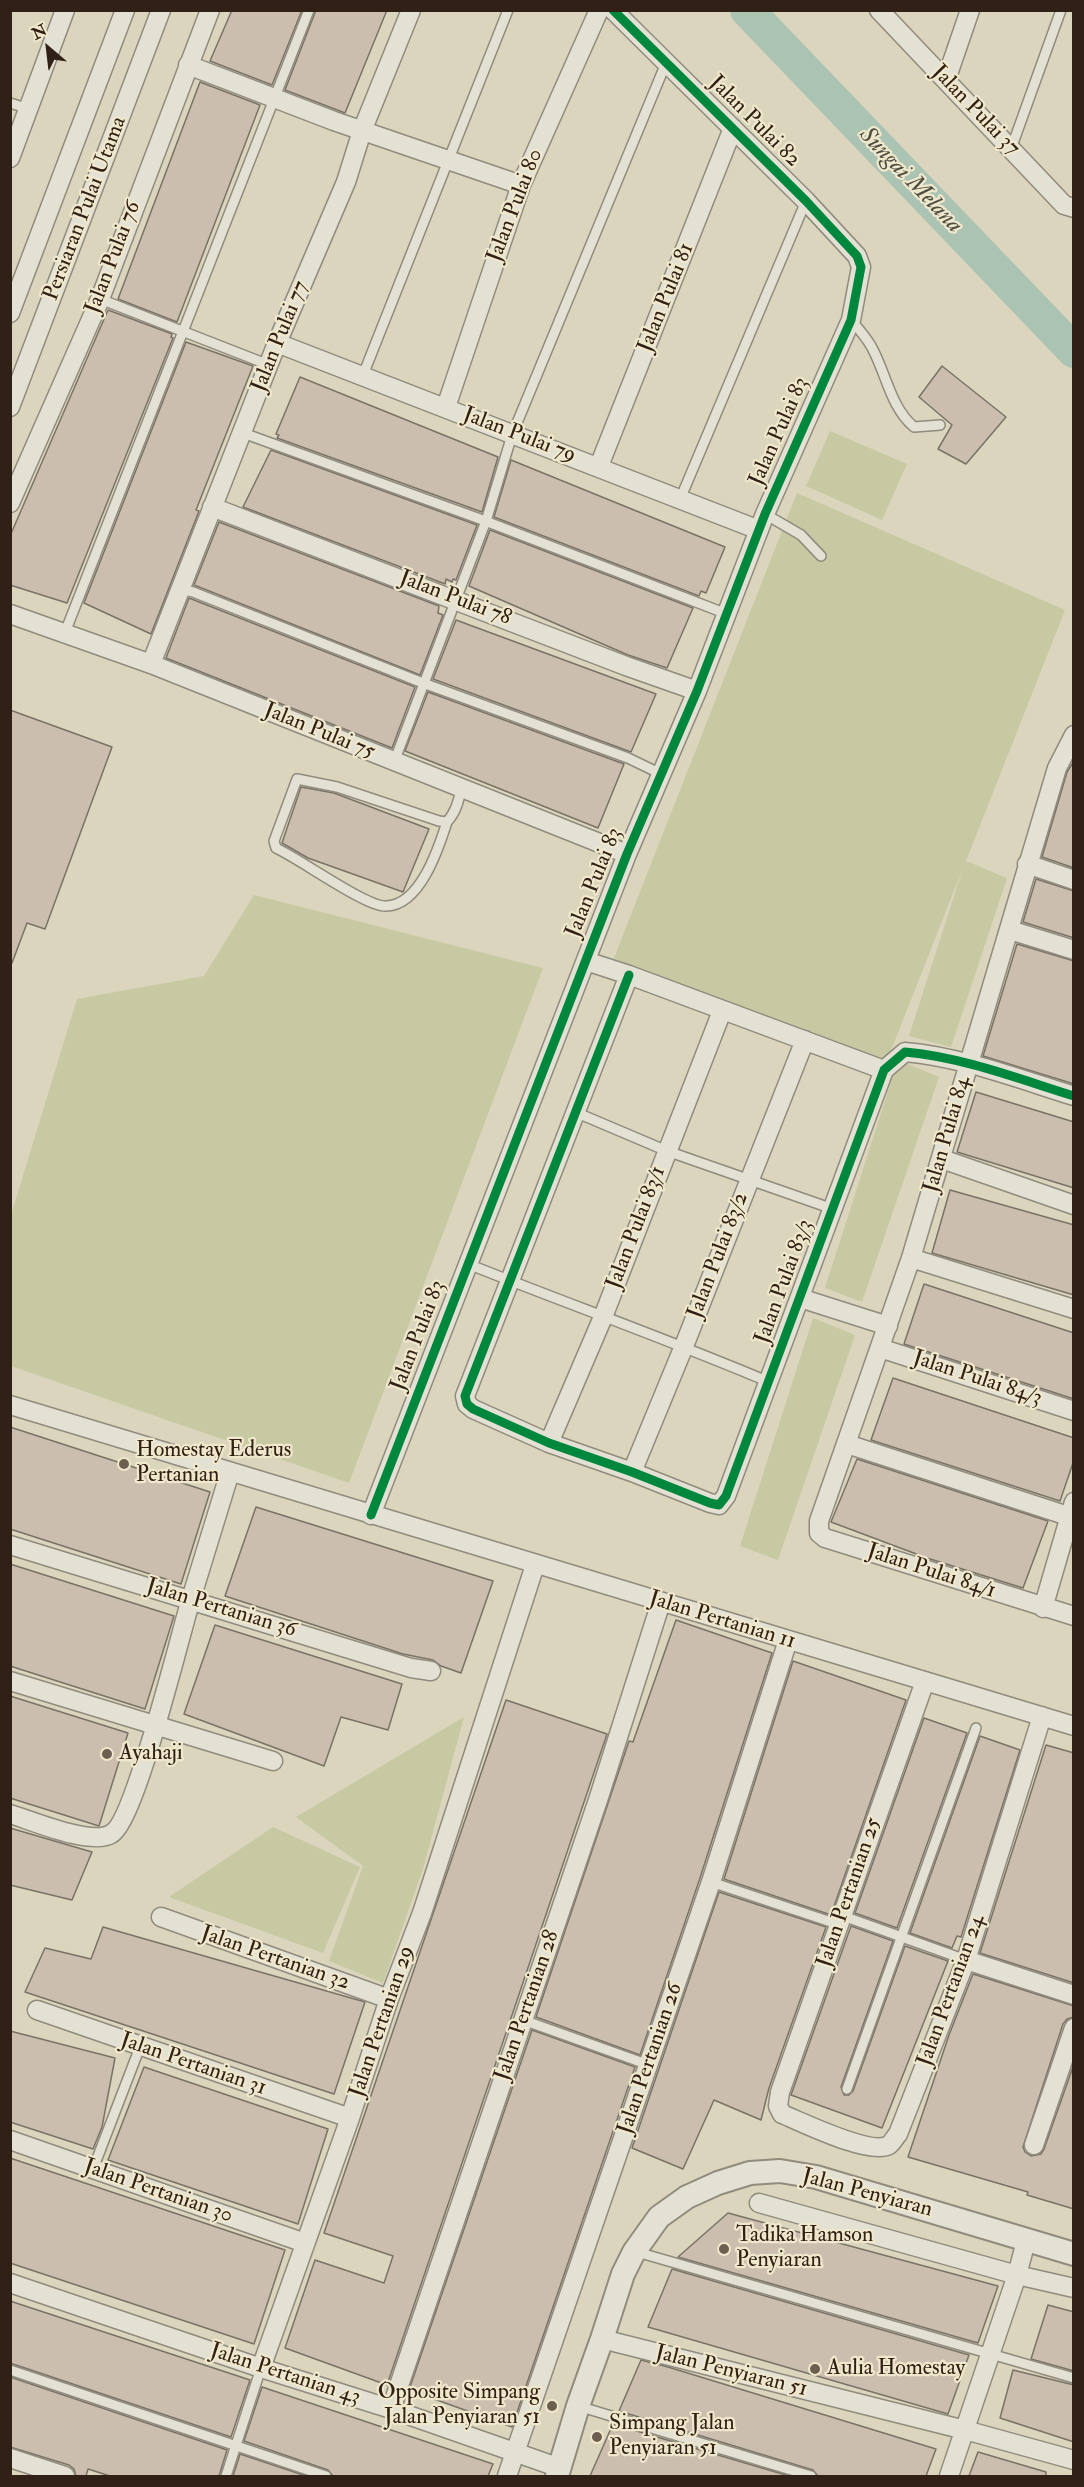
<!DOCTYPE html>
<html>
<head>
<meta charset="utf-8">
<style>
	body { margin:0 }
	#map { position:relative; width:1084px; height:2487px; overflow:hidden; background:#dbd5bd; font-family:"IM FELL Double Pica",serif }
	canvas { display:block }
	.frame { position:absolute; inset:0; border:12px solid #302015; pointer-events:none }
	.north { position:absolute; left:18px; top:18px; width:60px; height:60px; -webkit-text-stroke:4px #f0e8cc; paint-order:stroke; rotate:332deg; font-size:16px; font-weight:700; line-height:24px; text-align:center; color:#302015 }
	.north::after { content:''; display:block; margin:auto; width:21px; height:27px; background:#302015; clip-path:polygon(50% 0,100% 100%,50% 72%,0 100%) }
</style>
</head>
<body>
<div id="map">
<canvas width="1084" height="2487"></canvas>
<div class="frame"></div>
<div class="north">N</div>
</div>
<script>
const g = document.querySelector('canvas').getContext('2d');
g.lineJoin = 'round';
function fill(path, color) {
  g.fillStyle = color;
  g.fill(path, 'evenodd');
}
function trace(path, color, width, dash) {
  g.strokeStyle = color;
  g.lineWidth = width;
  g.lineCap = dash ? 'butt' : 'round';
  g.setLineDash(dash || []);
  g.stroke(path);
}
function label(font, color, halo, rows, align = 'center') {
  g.font = font + ' "IM FELL Double Pica",serif';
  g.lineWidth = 4.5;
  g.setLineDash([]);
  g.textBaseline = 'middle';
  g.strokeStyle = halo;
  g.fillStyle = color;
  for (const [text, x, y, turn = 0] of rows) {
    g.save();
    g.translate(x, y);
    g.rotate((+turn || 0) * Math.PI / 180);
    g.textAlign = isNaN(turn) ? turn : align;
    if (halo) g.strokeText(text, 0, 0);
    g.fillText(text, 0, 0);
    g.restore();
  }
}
const green = new Path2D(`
	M830,431L907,464L882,520L806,486Z
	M797,493L1065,610L966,861L1007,878L951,1047L909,1036L963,868L884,1068L612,963Z
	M254,895L543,968L349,1483L11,1366V1215L77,999L204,976Z
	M898,1060L939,1077L862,1302L825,1288Z
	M813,1318L855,1335L778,1560L740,1546Z
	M464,1717L423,1869L383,1983L329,1961L363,1866L296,1817Z
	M273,1827L360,1867L323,1953L169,1897Z`);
const river = new Path2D(`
	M747,10L1074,351`);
const building = new Path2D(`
	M232,10H302L272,85L210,61Z
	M316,10H387L345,113L285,90Z
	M200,82L260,105L177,322L118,299Z
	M108,310L172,334L171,337L173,338L67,603L10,585V536Z
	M186,342L253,366L196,510L199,511L151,634L84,603Z
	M942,366L1006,417L966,464L938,449L952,425L919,397Z
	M300,377L498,457L482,512L277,438L279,435L276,434Z
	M271,450L477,525L456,580L453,579L452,582L446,579L445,584L243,507Z
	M511,460L725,547L706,593L701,591L699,596L494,517Z
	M219,522L439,606L438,613L443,615L420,675L194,585Z
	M490,530L693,608L667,668L628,655L469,586Z
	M189,598L415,687L392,748L166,658Z
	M456,620L656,694L631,752L433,679Z
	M428,692L624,764L598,828L405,751Z
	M10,710L112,747L45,929L27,923L12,963H10Z
	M1074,761V868L1042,857L1067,772Z
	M301,787L334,793L429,829L403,892L308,858L282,843Z
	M1036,879L1074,891V938L1023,922Z
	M1017,944L1074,961V1084L983,1056Z
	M976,1092L1074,1122V1188L957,1152Z
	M950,1190L1074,1225V1295L932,1253Z
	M924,1284L1074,1333V1399L904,1344Z
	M893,1378L1074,1438V1460L1060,1501L871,1440Z
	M10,1427L210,1492L181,1584L10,1529Z
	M857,1459L1048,1521L1023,1588L927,1558L831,1522Z
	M256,1507L493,1581L461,1673L441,1666L433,1660L403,1654L225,1596Z
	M10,1564L174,1616L145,1709L10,1666Z
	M676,1620L772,1653L700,1878L640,2055L536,2017L629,1741L633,1742Z
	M215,1625L402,1684L388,1730L341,1717L324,1766L184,1714Z
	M793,1661L906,1700L831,1915L724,1879Z
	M10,1696L128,1733L99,1826L10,1798Z
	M506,1700L607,1734L387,2385L285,2348L315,2260L384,2283L393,2256L324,2233Z
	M924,1718L967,1733L897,1928L855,1913Z
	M980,1736L1020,1750L961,1937L957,1936L952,1948L910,1933Z
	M1046,1745L1074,1753V1983L980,1953Z
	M10,1828L92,1852L72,1900L10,1885Z
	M719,1892L826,1927L769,2088L761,2120L714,2100L683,2169L632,2148Z
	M851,1926L893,1941L841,2087L844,2095H849L853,2091L905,1946L948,1961L882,2128L791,2095Z
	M103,1927L365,2002L334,2094L25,1992L45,1948L91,1959Z
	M973,1974L1074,2006V2017L1067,2019L1063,2024L1023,2147L1025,2152L1031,2156L1041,2154L1044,2149L1074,2064V2209L1027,2195L1028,2192L908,2157L949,2035Z
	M532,2030L635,2067L512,2427L409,2390Z
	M10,2031L115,2058L102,2127L93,2149L10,2122Z
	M144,2067L328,2129L298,2224L108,2160Z
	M10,2158L285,2250L254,2344L10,2263Z
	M728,2213L998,2286L978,2343L678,2257Z
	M672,2269L969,2355L948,2414L648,2327Z
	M10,2301L250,2380L231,2437L10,2363Z
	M1048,2305L1074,2312V2371L1031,2359Z
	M641,2360L668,2367L936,2449L926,2476H818L813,2470L619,2411Z
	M1013,2370L1074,2385V2442L1000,2418Z
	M10,2377L227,2450L219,2476H110L88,2469L86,2476H76L74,2469L69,2465L10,2447Z
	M262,2387L493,2464L488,2476H333L328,2470L244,2441Z
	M613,2424L789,2476H590Z
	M978,2452L1046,2472V2476H969Z
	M240,2454L306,2476H233Z`);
const service = new Path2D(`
	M10,103L29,109
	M1011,149L1061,10
	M100,299L269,365
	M851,320C858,328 866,337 871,346C886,372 890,407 914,427L940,425
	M363,375L508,10
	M243,433L480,519L727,614
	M681,497L806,201
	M765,514L801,535L821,556
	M180,589L193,592L423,683L628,758L661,774
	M64,635L309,10
	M394,762L486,521L512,435L666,63
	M447,822C439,847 420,907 385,906C365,906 300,859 276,848L274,841L297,779L337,787L439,821L447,822C456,812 459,801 461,788
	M575,1112L667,1151L833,1209
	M468,1264C568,1304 670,1340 769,1382
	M711,1882L840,1925
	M843,1916L966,1960
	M523,2020L649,2065
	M847,2089L976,1728
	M93,2169L140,2047
	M637,2252L1074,2378
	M10,2370L326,2476
	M578,2406L811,2476
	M226,2476L261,2368`);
const minor = new Path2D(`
	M879,10L1064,205L1074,208
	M188,65L334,121L521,185
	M946,80L970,10
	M10,158L65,10
	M10,313L125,10
	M277,343L759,530
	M10,407L161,10
	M446,407L521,185L599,10
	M599,466L733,128
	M10,503L100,299L210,10
	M212,507L626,666L697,691
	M10,614L151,664L627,854
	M151,664L277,343L346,182L362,131L411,10
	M1074,735L1057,768L911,1258L819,1521V1533L825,1538L1074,1616
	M1027,864L1074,880
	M1010,930L1074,950
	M586,961L629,975L884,1070
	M629,975L465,1396L467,1404L473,1409L549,1443L632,1472L710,1503L719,1505L726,1496L884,1070L905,1052C962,1057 1019,1079 1074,1096
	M942,1159L1074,1205
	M911,1258L1074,1309
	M800,1298L888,1326
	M880,1348L1074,1411
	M10,1405L1074,1726
	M549,1443L603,1317L722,1011
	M847,1444L1068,1516
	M632,1472L684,1346L805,1040
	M371,1515L627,854L697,691L765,514L851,320L861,267L857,256L806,201L613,10
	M10,1545L411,1668L431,1671
	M1043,1608L1074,1502
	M10,1681L273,1761
	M925,1681L780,2092L778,2106L782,2114C802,2122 870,2156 889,2145C892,2143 895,2137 898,2134L966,1960L1042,1716
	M10,1814C33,1821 91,1846 111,1834C135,1822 180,1635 191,1599C204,1556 217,1514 230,1472
	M161,1917L389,1999
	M966,1960L1074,1995
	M37,2010L350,2118
	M10,2140L305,2243
	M1034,2145L1074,2028
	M759,2203L1017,2275L1074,2288
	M10,2283L261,2368L391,2409L560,2468
	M602,2339L965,2430L1074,2460
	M261,2368L350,2118L389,1999L422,1913L535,1565
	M391,2409L598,1800L661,1602
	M10,2458L65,2476
	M507,2476L711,1882L788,1640
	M949,2476L1017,2275L1026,2241`);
const tertiary = new Path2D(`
	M557,2476L578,2406L602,2339L623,2274L634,2252L659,2217L687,2197L718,2183L750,2173L780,2171L816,2177L1074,2254`);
const cycleway = new Path2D(`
	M629,975L465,1396L467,1404L473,1409L549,1443L632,1472L710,1503L719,1505L726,1496L884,1070L905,1052C962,1057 1019,1079 1074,1096
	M371,1515L627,854L697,691L765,514L851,320L861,267L857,256L806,201L613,10`);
const markers = [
	[124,1464,6,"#6c5f50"],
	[107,1754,6,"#6c5f50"],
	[724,2249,6,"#6c5f50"],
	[815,2369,6,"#6c5f50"],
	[552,2406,6,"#6c5f50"],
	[597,2437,6,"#6c5f50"]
];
const streetNames = [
	["Jalan Pulai 37",975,111,46],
	["Jalan Pulai 82",754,122,45],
	["Jalan Pulai 80",516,206,-69],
	["Persiaran Pulai Utama",86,209,-69],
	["Jalan Pulai 76",114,258,-69],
	["Jalan Pulai 81",667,298,-68],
	["Jalan Pulai 77",281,337,-68],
	["Jalan Pulai 83",780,432,-66],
	["Jalan Pulai 79",519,436,21],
	["Jalan Pulai 78",455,599,21],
	["Jalan Pulai 75",319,732,22],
	["Jalan Pulai 83",595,883,-68],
	["Jalan Pulai 84",948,1135,-74],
	["Jalan Pulai 83/1",637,1228,-69],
	["Jalan Pulai 83/2",719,1256,-69],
	["Jalan Pulai 83/3",785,1282,-70],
	["Jalan Pulai 83",419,1336,-69],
	["Jalan Pulai 84/3",977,1379,18],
	["Jalan Pulai 84/1",931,1572,18],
	["Jalan Pertanian 36",221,1609,17],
	["Jalan Pertanian 11",722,1621,17],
	["Jalan Pertanian 25",850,1893,-71],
	["Jalan Pertanian 32",275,1959,19],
	["Jalan Pertanian 24",952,1991,-70],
	["Jalan Pertanian 28",528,2006,-71],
	["Jalan Pertanian 29",383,2022,-71],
	["Jalan Pertanian 26",651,2059,-71],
	["Jalan Pertanian 31",193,2065,19],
	["Jalan Pertanian 30",158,2192,19],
	["Jalan Penyiaran",867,2194,15],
	["Jalan Penyiaran 51",731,2372,14],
	["Jalan Pertanian 43",285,2375,18]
];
const poiNames = [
	["Homestay Ederus",136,1451],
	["Pertanian",136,1476],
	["Ayahaji",119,1754],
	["Tadika Hamson",736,2236],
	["Penyiaran",736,2261],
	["Aulia Homestay",827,2369],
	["Opposite Simpang",540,2393,"right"],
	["Jalan Penyiaran 51",540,2418,"right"],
	["Simpang Jalan",609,2424],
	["Penyiaran 51",609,2449]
];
const waterNames = [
	["Sungai Melana",910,181,46]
];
fill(green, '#c6c9a2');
trace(river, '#abc3b3', 34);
fill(building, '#ccbeae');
trace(building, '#787366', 1.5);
trace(service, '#908b7c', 12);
trace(minor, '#908b7c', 21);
trace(tertiary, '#908b7c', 26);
trace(service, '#e3e0d4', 9);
trace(minor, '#e3e0d4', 18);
trace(tertiary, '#e3e0d4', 22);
trace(cycleway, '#00873e', 9);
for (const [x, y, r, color] of markers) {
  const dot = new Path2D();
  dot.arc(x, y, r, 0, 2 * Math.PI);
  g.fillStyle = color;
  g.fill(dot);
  trace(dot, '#f0e8cc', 2);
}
label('22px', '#302015', '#f0e8cc', streetNames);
label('22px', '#302015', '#f0e8cc', poiNames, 'left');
label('italic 24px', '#4f4e43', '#f0e8cc', waterNames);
</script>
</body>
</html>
